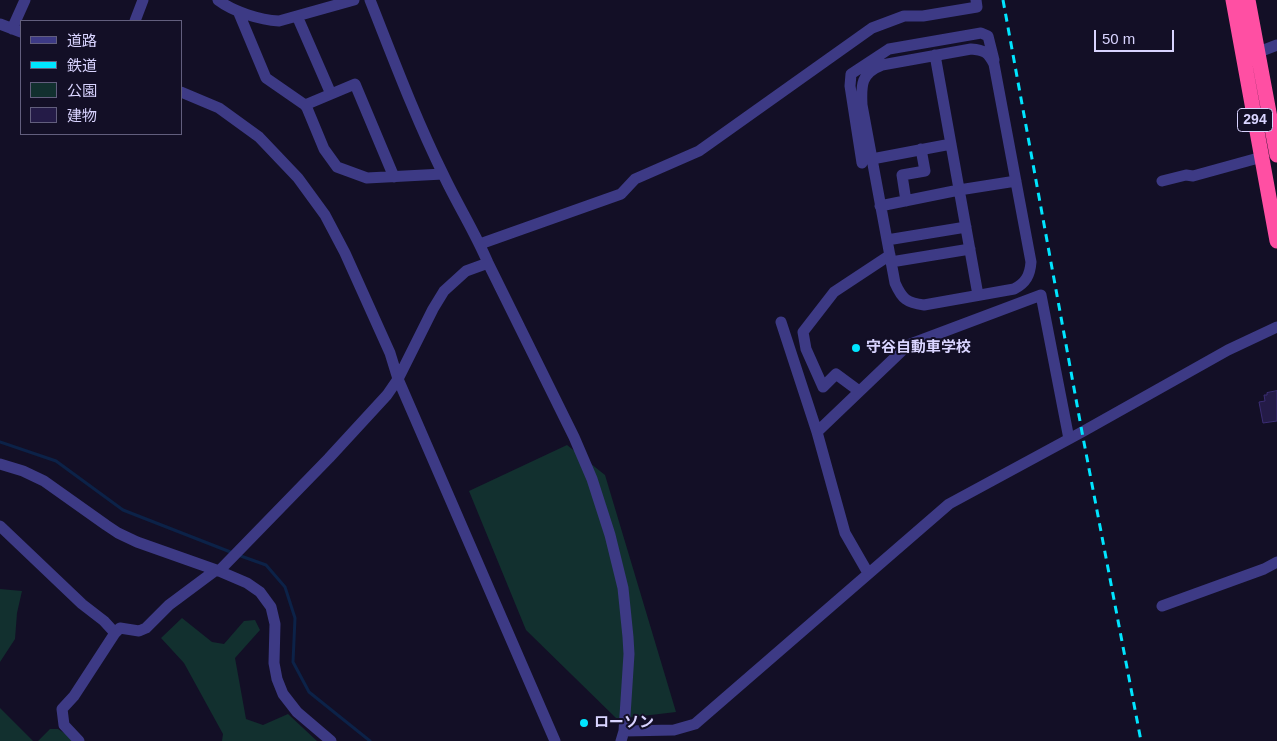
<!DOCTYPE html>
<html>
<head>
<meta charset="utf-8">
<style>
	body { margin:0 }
	#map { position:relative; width:1277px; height:741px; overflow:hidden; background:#130f26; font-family:Helvetica,"Noto Sans JP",sans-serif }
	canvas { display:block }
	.legend { position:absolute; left:20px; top:20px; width:162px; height:115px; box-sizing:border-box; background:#130f26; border:1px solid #625e7d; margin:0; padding:6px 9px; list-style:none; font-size:15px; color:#d9d4ff }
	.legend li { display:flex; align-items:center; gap:10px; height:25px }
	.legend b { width:25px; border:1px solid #625e7d }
	.scale { position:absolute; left:1094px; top:30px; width:80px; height:22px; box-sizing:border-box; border:2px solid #d9d4ff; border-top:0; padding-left:6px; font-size:15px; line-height:18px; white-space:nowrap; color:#d9d4ff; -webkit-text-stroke:4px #130f26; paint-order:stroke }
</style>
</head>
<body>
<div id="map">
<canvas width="1277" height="741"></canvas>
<ul class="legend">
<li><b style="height:6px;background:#3d3a85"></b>道路</li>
<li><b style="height:6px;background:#00e5ff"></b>鉄道</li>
<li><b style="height:14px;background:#12302f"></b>公園</li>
<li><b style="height:14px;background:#241b47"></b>建物</li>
</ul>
<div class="scale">50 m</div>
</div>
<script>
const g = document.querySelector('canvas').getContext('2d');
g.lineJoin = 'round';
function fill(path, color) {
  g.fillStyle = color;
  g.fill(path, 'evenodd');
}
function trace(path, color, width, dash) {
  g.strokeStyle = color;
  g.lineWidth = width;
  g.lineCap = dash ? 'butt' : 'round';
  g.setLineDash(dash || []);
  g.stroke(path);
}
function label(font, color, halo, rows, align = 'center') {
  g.font = font + ' Helvetica,"Noto Sans JP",sans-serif';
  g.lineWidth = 4;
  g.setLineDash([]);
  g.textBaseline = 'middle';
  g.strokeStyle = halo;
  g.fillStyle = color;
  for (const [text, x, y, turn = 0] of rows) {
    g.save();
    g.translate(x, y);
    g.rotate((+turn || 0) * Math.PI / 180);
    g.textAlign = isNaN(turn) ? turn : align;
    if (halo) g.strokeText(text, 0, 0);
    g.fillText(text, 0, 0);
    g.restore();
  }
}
const green = new Path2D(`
	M567,445L605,475L676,712L617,719L526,630L469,491Z
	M0,589L22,591L17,613L15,639L0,662Z
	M182,618L212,642L224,644L244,621L255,620L260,630L235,658L246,719L263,725L288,714L317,741H222L223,734L184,663L161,638Z
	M0,708L33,741H0Z
	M50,729H58L76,741H38Z`);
const stream = new Path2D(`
	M0,442L56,461L123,510L233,553
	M238,555L266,565L285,587L295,618L293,662L309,692L370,741`);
const building = new Path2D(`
	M1277,391V421L1263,423L1259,402L1265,401L1264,395H1267V393Z`);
const minor = new Path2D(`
	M218,0C234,12 260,20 279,21L354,0
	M370,0C393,58 415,117 443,174C457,204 475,232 488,263L574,437L592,479L610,535L623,588L628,637L629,654L624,731L621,741
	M238,11L266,78L305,105L307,108L324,149L337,167L367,178L443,174
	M297,16L331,94
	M135,21L143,0
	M0,24L21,32
	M12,29L25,0
	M971,49C984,50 988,52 994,64L1031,262C1030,275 1026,283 1014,289L924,305C907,303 902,299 895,283L862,105C861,85 861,73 882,65Z
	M935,55L978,295
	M1251,55L1277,45
	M181,92L219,108L259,137L298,178L325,215L345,253L390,353L398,379L555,741
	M305,105L355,84L394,177
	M872,159L951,144
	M862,163L850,86L851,74L889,49L981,33L988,36L994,60
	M1162,181L1186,175L1193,176L1262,157
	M906,201L902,175L925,171L921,149
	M880,206L959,190L1016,181
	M887,240L966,227
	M480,244L621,194L635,179L699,151L872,28L904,16H923L977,7L976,0
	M891,262L970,249
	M781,322L817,432
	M859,391L836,374L823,387L806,349L803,332L834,292L890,255
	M0,464L23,471L44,481L106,525L118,533L137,542L219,571L247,583L260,592L271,607L275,624L274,663L277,679L283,694L297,712L331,741
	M0,526L82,604L104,621L115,633
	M219,571L329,458L387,395L398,379L433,309L444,291L466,271L488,263
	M868,573L845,533L817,432L908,345L1041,295L1069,439
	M1162,606L1264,569L1277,562
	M624,731L674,730L695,724L949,504L1082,432L1228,350L1277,327
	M79,741L64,725L62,709L74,696L115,633L120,628L139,631L146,628L169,605L216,570`);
const highway = new Path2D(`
	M1233,0L1277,241
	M1248,0L1277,155`);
const rail = new Path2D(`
	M1003,0L1082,432L1141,741`);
const markers = [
	[856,348,5,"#00e5ff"],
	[584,723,5,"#00e5ff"]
];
const shields = [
	[1255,120,35]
];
const shieldNames = [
	["294",1255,120]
];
const poiNames = [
	["守谷自動車学校",866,348],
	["ローソン",594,723]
];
fill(green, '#12302f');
trace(stream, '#0c2248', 3);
fill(building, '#241b47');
trace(building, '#3b2d73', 1);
trace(minor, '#3d3a85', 11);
trace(highway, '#ff4fa3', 15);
trace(rail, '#00e5ff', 3, [8, 6]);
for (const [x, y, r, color] of markers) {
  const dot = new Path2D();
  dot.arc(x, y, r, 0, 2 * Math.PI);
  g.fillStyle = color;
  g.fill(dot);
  trace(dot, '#130f26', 2);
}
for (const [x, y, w] of shields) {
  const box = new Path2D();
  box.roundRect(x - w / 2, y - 11.5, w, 23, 4);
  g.fillStyle = '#130f26';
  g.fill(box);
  trace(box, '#d9d4ff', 1);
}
label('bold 14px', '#d9d4ff', null, shieldNames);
label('bold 15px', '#d9d4ff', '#130f26', poiNames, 'left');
</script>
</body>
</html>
